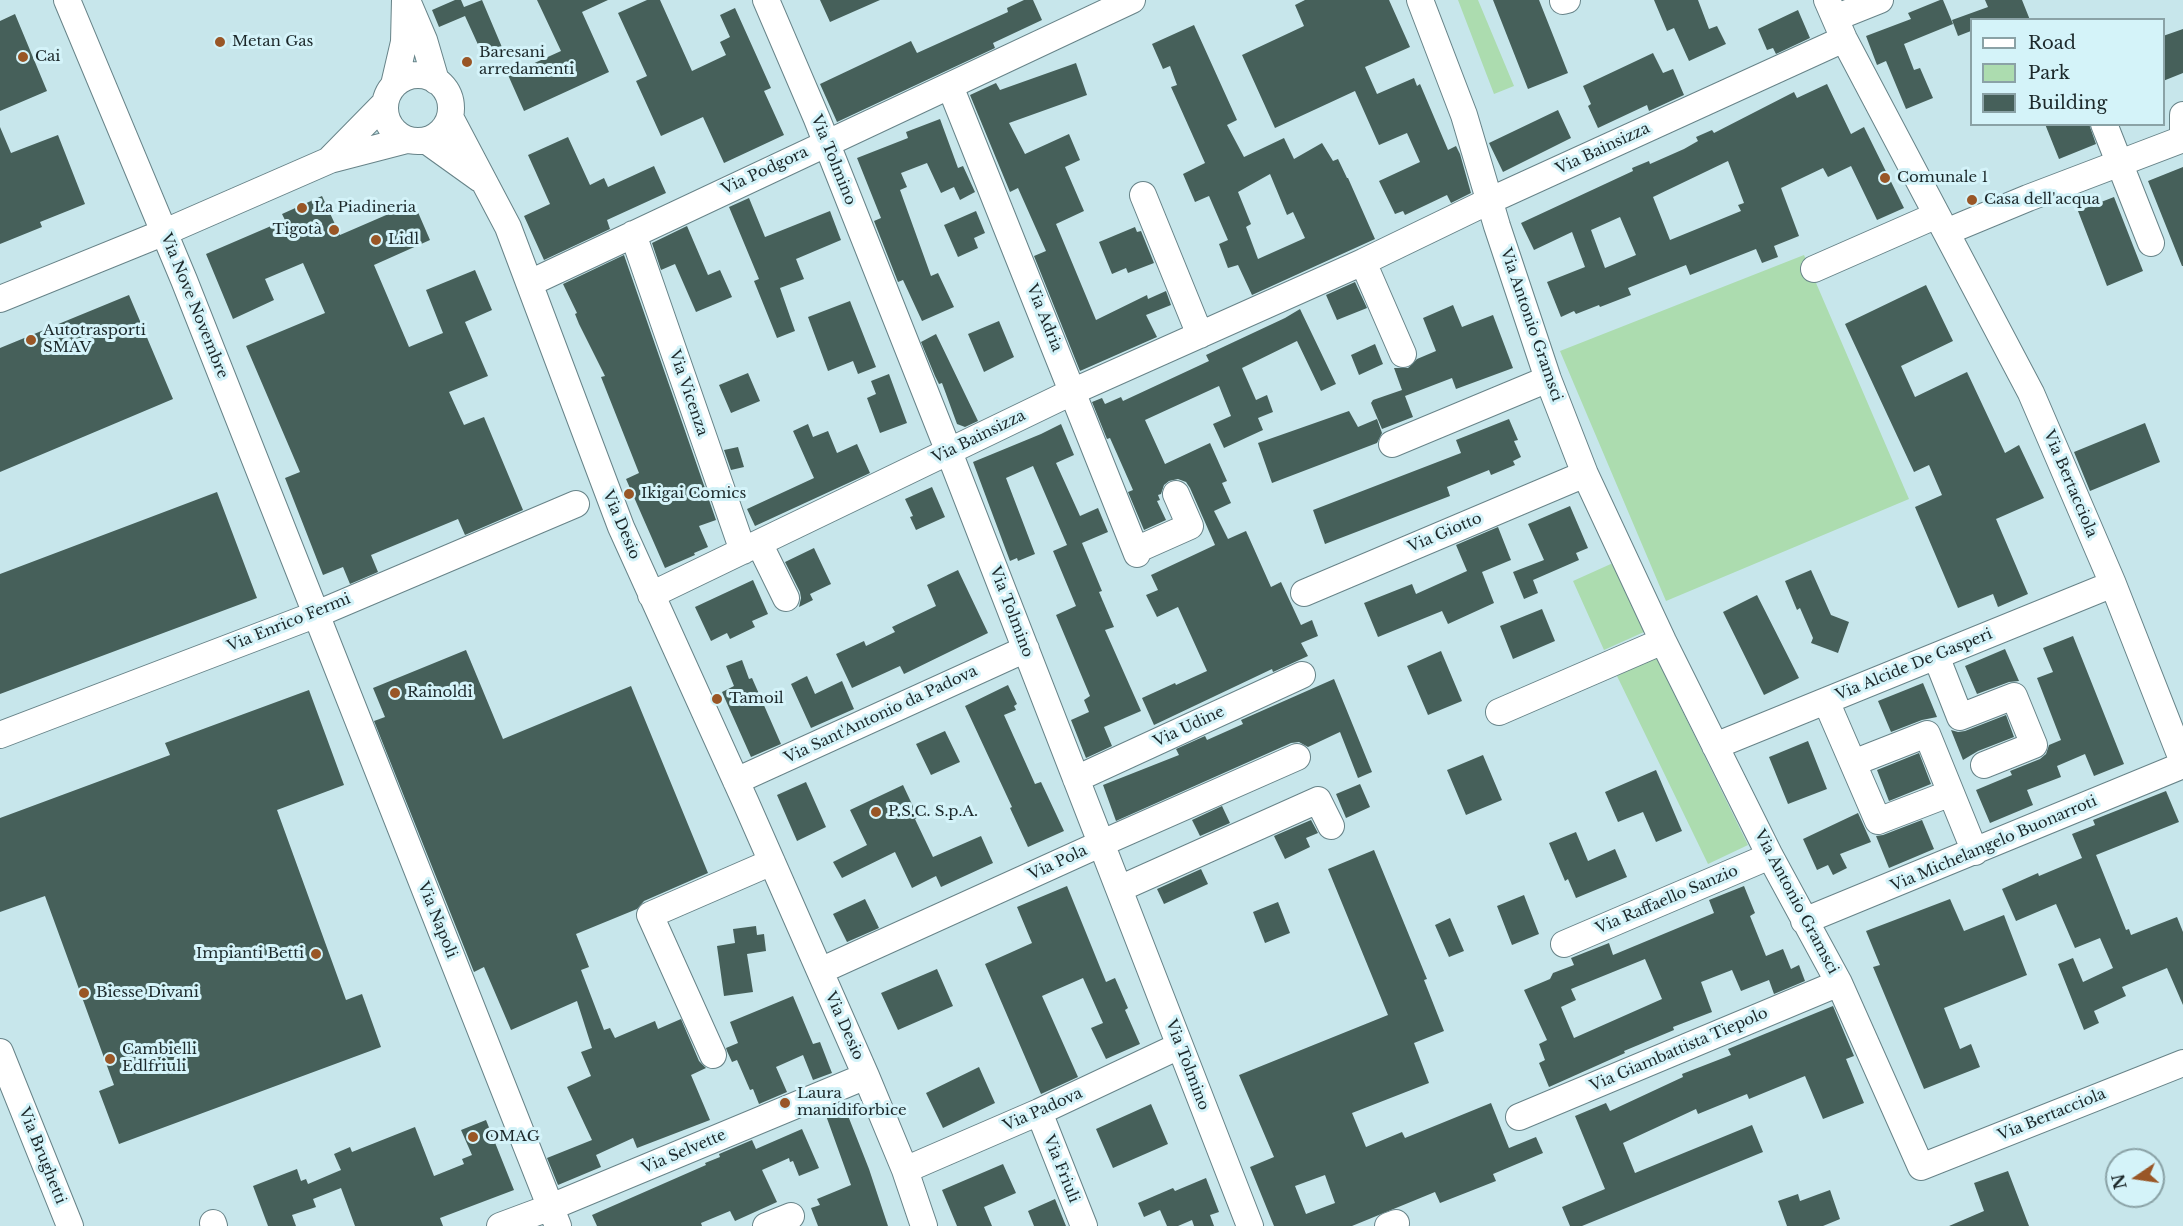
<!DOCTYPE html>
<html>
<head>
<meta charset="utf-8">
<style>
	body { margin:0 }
	#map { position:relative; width:2183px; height:1226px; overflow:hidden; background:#c7e6eb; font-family:"Libre Baskerville",serif }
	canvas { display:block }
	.legend { position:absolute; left:1970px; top:18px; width:195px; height:108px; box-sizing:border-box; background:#d4f3f9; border:2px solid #8aa2a6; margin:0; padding:8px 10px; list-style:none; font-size:18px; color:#1c282a }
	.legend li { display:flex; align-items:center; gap:12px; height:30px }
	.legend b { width:30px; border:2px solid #8aa2a6 }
	.north { position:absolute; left:2105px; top:1148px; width:60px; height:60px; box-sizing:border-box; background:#d4f3f9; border:2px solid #8aa2a6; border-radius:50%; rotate:257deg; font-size:16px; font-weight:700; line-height:24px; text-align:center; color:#1c282a }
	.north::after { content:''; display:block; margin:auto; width:21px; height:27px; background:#995626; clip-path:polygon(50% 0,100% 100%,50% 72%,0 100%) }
</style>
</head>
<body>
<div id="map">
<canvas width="2183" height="1226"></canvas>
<ul class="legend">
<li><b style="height:8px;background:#fff"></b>Road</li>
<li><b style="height:16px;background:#acdcaf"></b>Park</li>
<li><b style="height:16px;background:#46605a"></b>Building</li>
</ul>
<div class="north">N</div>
</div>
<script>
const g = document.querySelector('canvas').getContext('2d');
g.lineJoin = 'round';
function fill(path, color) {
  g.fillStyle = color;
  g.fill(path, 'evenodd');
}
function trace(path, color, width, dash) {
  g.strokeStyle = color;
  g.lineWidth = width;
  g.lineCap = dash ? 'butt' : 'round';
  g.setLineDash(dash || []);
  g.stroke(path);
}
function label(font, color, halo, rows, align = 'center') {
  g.font = font + ' "Libre Baskerville",serif';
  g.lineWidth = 6;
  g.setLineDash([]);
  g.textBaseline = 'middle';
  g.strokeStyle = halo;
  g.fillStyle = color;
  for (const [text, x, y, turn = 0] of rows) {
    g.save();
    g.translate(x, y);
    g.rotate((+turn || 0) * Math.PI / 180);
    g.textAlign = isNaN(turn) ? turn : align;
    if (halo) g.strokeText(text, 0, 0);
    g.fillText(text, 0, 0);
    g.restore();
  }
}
const green = new Path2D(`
	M1458,0H1478L1514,86L1494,94Z
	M1804,255L1909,499L1666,601L1560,351Z
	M1613,563L1644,632L1604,650L1573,581Z
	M1656,657L1748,845L1708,864L1617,676Z`);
const building = new Path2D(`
	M455,0H461L464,7L482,0L504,52L485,60L465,16L439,27L432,10Z
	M537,0H608L582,12L609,72L524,111L508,75L561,51Z
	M647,0H660L692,71L726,55L720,42L730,37L720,15L735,8L771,88L764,91L784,135L724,163L703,117L661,136L636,81L647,76L618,13Z
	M820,0H880L830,22Z
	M1024,0H1033L1042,20L993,43L995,48L837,122L820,84L911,41L917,53L1008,12L1007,8Z
	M1305,0H1389L1410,47L1365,67L1377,94L1414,78L1417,86L1420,84L1448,150L1456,146L1460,154L1471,193L1451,203L1447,195L1405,215L1403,211L1395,214L1379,181L1420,162L1407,133L1379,145L1355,91L1275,128L1242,55L1304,26L1295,5Z
	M1493,0H1539L1568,73L1528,89Z
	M1654,0H1698L1709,29L1717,26L1726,44L1689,61L1674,28L1667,31Z
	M1940,0H1943L1953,24L1904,44L1914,70L1920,68L1933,98L1906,109L1886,61L1877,65L1866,36L1911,19L1908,13Z
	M1985,0H2022L2030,20H1971V31L1958,36L1952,20L1988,7Z
	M1798,10L1810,38L1776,54L1773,48L1767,50L1758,29Z
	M15,14L47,91L0,111V21Z
	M1194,25L1237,120L1227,125L1244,157L1284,138L1294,159L1322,143L1333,161L1338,159L1347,178H1348L1375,239L1252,295L1238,265L1228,268L1219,244L1228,240L1209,196L1195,202L1183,174L1205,163L1171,87L1177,85L1170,66L1163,69L1152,44ZM1270,174L1287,215L1293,212L1305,238L1258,259L1246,227L1251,224L1238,192Z
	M2183,29V73L2163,81V36Z
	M1653,53L1663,73L1673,69L1684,95L1649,111L1647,105L1598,128L1588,106L1591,104L1583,86Z
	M1076,63L1087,95L1009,123L1025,154L1069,134L1080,160L1065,167L1084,211L1056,224L1096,320L1147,295L1148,299L1166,291L1171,305L1146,315L1157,337L1080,371L1034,256L1046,251L1018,188L1010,192L970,95L996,83L1000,90Z
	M1827,84L1851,134L1864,127L1904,208L1877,220L1851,166L1828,177L1823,168L1781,188L1799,236L1774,246L1778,257L1762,263L1756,249L1690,275L1686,265L1628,288L1631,295L1600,307L1599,305L1576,314L1574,311L1561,317L1547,282L1585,267L1572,232L1534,250L1521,223L1633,171L1632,168L1649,161L1650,164L1684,149L1698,141L1696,137L1712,130L1714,133L1794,92L1797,98ZM1728,161L1744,203L1738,205L1741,211L1670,240L1653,197ZM1620,217L1636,255L1605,268L1591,230Z
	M1558,110L1571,138L1503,172L1489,143Z
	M940,119L958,168L963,166L975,192L960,200L954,187L941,193L927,163L901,173L907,187L900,190L931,276L938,273L954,307L922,321L903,280L898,282L874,221L881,218L857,158L908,138L906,132Z
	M2045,124H2089L2096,144L2059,159Z
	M0,127L11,153L58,135L85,204L40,222L42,227L0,244Z
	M568,137L590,185L604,178L608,187L654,166L666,193L607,220L610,229L544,260L524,216L550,204L528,155Z
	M2183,167V266H2182L2148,181Z
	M322,196L340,235L414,203L430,240L374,265L409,347L443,333L426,290L475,270L492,310L465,322L488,376L449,392L464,425L484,417L523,510L465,535L458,519L371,555L378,572L350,584L343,567L323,575L285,478L300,472L246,346L325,313L303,263L265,279L274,300L233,319L206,254L285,220L282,214Z
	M2114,197L2143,271L2107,286L2078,211Z
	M749,198L765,237L830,211L841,240L796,259L804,279L780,288L795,331L777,338L754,281L759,279L729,207Z
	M976,211L985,233L974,238L978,248L958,257L944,225Z
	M687,226L708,275L720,270L732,297L696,312L675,264L661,270L652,243Z
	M1135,227L1137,232L1141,231L1154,263L1128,273L1126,268L1112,274L1099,242Z
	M624,255L716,520L699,526L708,547L694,553L695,555L665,568L626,479L639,473L601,377L605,376L579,324L575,314L577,313L563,284Z
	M1355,282L1367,308L1337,320L1326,295Z
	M1926,285L1953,341L1901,366L1915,397L1967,372L2005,453L2019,445L2044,498L1996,519L2028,594L1998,607L1993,594L1958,608L1915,507L1942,495L1929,465L1914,472L1845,324Z
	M129,295L173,399L0,472V348Z
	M850,301L876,367L858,374L853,361L828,371L808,317Z
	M1453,305L1462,327L1493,315L1513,368L1456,389L1452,378L1405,396L1413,417L1382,429L1371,403L1373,400L1402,390L1394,368H1408L1417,359L1436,351L1423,318Z
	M1300,309L1336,384L1321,391L1297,341L1242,368L1256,400L1267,395L1273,412L1258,418L1263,430L1224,448L1213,424L1231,416L1219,386L1145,420L1165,464L1210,443L1227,481L1222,483L1231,503L1214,511L1228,539L1246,531L1271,587L1281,582L1301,625L1312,620L1318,636L1301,643L1308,656L1273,672L1272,669L1154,725L1142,698L1175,683L1176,685L1207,671L1178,607L1157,617L1146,595L1158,590L1151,575L1215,545L1190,488L1186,482L1178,479L1169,481L1164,485L1161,494L1158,495L1160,500L1157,501L1166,520L1144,530L1128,492L1133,490L1110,438L1107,439L1092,402L1102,398L1105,404L1121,397L1123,401L1209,361L1206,355L1285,318Z
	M999,321L1014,357L984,372L968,334Z
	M936,334L978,421L965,427L957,424L942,383L939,384L935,376L921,342Z
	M1375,344L1383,364L1359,375L1351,355Z
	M748,373L760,401L731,413L719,385Z
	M889,374L907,423L880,433L867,398L876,394L871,381Z
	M1349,411L1358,427L1377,419L1382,433L1377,443L1272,483L1258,443Z
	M1509,419L1518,440L1514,441L1521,457L1513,461L1515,465L1491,475L1489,470L1447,487L1450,496L1325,544L1313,510L1461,453L1456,440Z
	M2145,423L2160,462L2090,491L2074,452Z
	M808,424L813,437L828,431L837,453L857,444L870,473L755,526L747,509L814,478L793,431Z
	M1061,424L1074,455L1056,463L1080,516L1098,508L1108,532L1082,543L1102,591L1099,592L1114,627L1105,630L1141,711L1104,727L1112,746L1086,758L1071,720L1089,712L1084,700L1090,696L1056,615L1076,606L1053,551L1067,545L1033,466L1006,478L1035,554L1018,561L1017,558L1010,561L973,462L1041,434Z
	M738,447L744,467L731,470L724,450Z
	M932,487L945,517L916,530L910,517L913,516L905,499Z
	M217,492L257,598L0,694V574Z
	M1570,506L1588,548L1576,553L1579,560L1533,580L1538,593L1524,599L1513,572L1544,560L1528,524Z
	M1498,527L1511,560L1482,572L1494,603L1448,624L1442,611L1378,637L1364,603L1412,584L1416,594L1467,571L1456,545Z
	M814,548L831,584L810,594L813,600L799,607L801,598L800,592L785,562Z
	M958,570L988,633L904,674L900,666L852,688L836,654L864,641L866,646L895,632L892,627L936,606L927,585Z
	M1811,570L1831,615L1849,622L1838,653L1811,643L1813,638L1800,608L1797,610L1785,581Z
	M753,580L768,614L752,621L755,627L730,639L727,633L711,641L695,607Z
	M1757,595L1799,678L1764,695L1723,612Z
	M1542,609L1555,641L1513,659L1500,626Z
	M2073,636L2124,764L2094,776L2085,754L2057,766L2061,777L2027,790L2033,805L1990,823L1976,790L2012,775L2010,771L2040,759L2046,754L2049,745L2061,740L2037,678L2053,672L2043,648Z
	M2005,649L2019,681L2009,682L1977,694L1965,666Z
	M466,650L503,739L631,686L708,873L644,901L637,909L576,934L589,967L581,970L604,1030L610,1028L615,1038L655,1021L658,1029L681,1019L699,1061L706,1068L691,1075L710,1120L637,1148L633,1138L596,1155L601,1167L558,1185L547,1158L592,1140L567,1087L591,1076L581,1052L592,1048L577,1001L511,1030L484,967L474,972L374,721L385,717L373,688Z
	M1441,651L1462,701L1428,715L1407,666Z
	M742,660L749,679L752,678L781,744L751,757L722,692L734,686L726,666Z
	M807,676L815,694L842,681L854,709L811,728L791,684Z
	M1334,679L1372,772L1358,778L1340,732L1308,747L1299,742L1291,743L1116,821L1103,785L1179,755L1176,749L1205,736L1207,740L1243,724L1241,720Z
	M1923,683L1937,717L1922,720L1891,732L1878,701Z
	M1008,685L1017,704L1014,706L1016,710L1004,715L1035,784L1041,782L1064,831L1028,847L1010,808L1012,807L965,706Z
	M309,690L344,785L277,810L346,1000L362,994L381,1047L119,1144L99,1091L114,1085L45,896L0,912V818L170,755L165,743Z
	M2006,715L2014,737L1978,751L1963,760L1951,730L1958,732L1965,731Z
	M945,731L960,762L931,775L916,744Z
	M1808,741L1827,789L1788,804L1769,757Z
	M1919,753L1931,784L1889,801L1877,770Z
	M1483,755L1502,800L1466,815L1447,770Z
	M1656,770L1682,831L1656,842L1643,812L1618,822L1605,792Z
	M806,782L826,827L797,841L777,795Z
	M1360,784L1370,807L1346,818L1336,794Z
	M903,785L918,817L915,819L933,857L981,836L993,863L941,887L936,876L912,888L895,852L842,878L833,862L867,845L850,810Z
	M2166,791L2179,822L2096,855L2126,930L2129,929L2131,935L2177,917L2183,932V1005L2167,968L2122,987L2126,996L2094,1011L2099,1023L2084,1030L2058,964L2073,958L2083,982L2113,968L2100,938L2075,948L2056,904L2016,921L2002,889L2038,873L2039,876L2082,858L2072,834L2095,825L2093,820Z
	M1222,806L1230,823L1200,836L1192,820Z
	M1858,813L1871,842L1840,854L1847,868L1833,875L1828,865L1817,870L1803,839Z
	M1311,820L1318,833L1306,838L1310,847L1285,859L1274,836Z
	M1922,820L1934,849L1889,868L1876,836L1883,835Z
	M1576,832L1588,861L1615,849L1627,877L1576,898L1568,879L1565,881L1549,843Z
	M1374,850L1427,979L1424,980L1444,1031L1414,1043L1429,1083L1352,1113L1366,1147L1402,1132L1405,1138L1491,1103L1509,1148L1536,1137L1543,1153L1493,1174L1496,1181L1440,1203L1435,1192L1352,1226H1274L1250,1167L1274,1157L1239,1075L1388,1015L1328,869ZM1325,1175L1335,1203L1306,1214L1295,1186Z
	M1201,869L1208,884L1164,904L1157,889Z
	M1067,886L1106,982L1115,978L1128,1008L1125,1010L1140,1044L1106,1059L1091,1028L1103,1023L1083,978L1042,996L1078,1077L1041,1094L985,964L1032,943L1017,907Z
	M1744,886L1755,913L1750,916L1766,956L1783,949L1791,969L1799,965L1805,981L1774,994L1769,980L1741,991L1732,970L1701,982L1712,1012L1673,1027L1674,1030L1624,1051L1625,1053L1549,1087L1539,1063L1545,1060L1539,1044L1547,1040L1524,990L1550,979L1553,973L1574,965L1571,958L1609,943L1613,955L1714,913L1709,900ZM1645,959L1662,999L1574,1038L1561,1007L1576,1000L1571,989Z
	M1524,895L1539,934L1512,945L1497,906Z
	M865,899L879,928L847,942L833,914Z
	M1950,899L1964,931L2004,915L2027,975L1944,1008L1960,1049L1971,1044L1980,1067L1924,1089L1873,967L1880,965L1866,931Z
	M1278,902L1290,933L1265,943L1253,912Z
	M1450,918L1464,951L1449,957L1435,925Z
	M756,926L757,935L764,934L766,951L747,954L753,992L724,996L717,946L735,943L733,929Z
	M937,969L953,1006L898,1030L881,993Z
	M793,996L813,1044L820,1042L832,1073L813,1080L803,1055L776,1067L787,1092L759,1104L753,1089L750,1090L737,1060L732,1062L727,1051L726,1048L738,1043L730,1022Z
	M1833,1006L1854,1056L1846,1059L1864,1103L1823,1119L1805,1076L1749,1099L1747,1094L1698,1114L1696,1109L1623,1143L1635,1173L1752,1125L1763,1152L1582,1226H1570L1562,1207L1605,1189L1575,1116L1606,1103L1610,1111L1683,1077L1682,1074L1731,1055L1728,1049Z
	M979,1067L995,1103L943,1128L926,1093Z
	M843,1103L869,1169L888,1226H818L811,1208L820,1205L817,1199L851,1185L824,1110Z
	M1151,1104L1168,1144L1113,1168L1096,1129Z
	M486,1120L514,1190L440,1218L443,1226H355L341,1188L313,1199L316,1207L292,1215L296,1226H268L253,1186L297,1169L301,1181L306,1179L308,1184L341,1170L334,1154L350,1147L352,1152L415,1127L434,1176L464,1164L462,1159L472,1155L461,1130Z
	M802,1129L819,1168L799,1176L793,1161L790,1162L789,1158L762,1170L777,1202L735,1221L730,1211L701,1223L702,1226H597L592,1215L706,1165L705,1163L720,1157L719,1154L752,1140L756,1149Z
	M1003,1164L1016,1193L984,1207L992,1226H957L942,1190Z
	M2008,1171L2029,1226H1949L1984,1211L1974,1183Z
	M1206,1178L1219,1212L1210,1215L1214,1226H1194L1192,1220L1178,1226H1167L1160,1210L1144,1217L1138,1203L1173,1188L1175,1191Z
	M1830,1190L1840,1219L1823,1226H1787L1778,1201L1798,1194L1800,1201Z
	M1055,1199L1066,1226H1034L1028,1211Z`);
const minor = new Path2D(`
	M67,0L184,280L558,1226
	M766,0L817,119L949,452L1250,1226
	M1420,0L1464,115L1497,226L1548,379L1585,474L1663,641L1770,856L1839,983L1921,1167L2183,1063
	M1827,0L1844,39L2031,393L2113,584L2183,762
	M1563,1L1567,0
	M409,5L424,40L436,81
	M1835,18L1880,0
	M385 108a33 33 0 1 1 66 0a33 33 0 1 1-66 0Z
	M394,85L404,42L405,0
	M950,86L1137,554
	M2183,115V130
	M450,117L508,227L621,527L746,803L866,1076L905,1170L924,1226
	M2104,124L2151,243
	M427,141L480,179
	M330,159L385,103
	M1143,195L1200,335
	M1946,232L2028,198L2183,139
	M633,234L743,551
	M1363,262L1403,354
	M1814,269L1937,215
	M530,283L1132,0
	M0,299L165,232L330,160L407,140
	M1392,444L1548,379
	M759,543L786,598
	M1136,550L1190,526L1176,494
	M1304,593L1585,474
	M651,595L1074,391L1363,262L1489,201L1844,39
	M1936,656L1960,717L2014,696L2034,745L1984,765
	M1826,701L1878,821L1951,793L1927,734L1853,763
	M1499,712L1663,641
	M0,735L317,614L576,504
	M1715,746L2113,584
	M1076,779L1302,675
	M736,781L1026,649
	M1951,793L1975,852
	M1119,889L1318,800L1331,826
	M1804,921L2183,765
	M1564,944L1770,856
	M820,971L1100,844L1297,757
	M0,1052L70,1226
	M713,1055L650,915L772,862
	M1039,1112L1084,1226
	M1519,1117L1839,983
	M905,1170L1039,1112L1179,1046
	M213,1223L214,1226
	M500,1226L551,1207L866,1076
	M766,1226L791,1216
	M1388,1226L1396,1223`);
const markers = [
	[220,42,6,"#995626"],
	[23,57,6,"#995626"],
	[467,62,6,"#995626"],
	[1885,178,6,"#995626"],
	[1972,200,6,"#995626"],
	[302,208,6,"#995626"],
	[334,230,6,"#995626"],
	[376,240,6,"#995626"],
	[31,340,6,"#995626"],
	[629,494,6,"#995626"],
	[395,693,6,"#995626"],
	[717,699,6,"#995626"],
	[876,812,6,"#995626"],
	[316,954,6,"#995626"],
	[84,993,6,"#995626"],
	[110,1059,6,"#995626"],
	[785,1103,6,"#995626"],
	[473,1137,6,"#995626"]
];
const poiNames = [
	["Metan Gas",232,42],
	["Baresani",479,53],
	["arredamenti",479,70],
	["Cai",35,57],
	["Comunale 1",1897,178],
	["Casa dell'acqua",1984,200],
	["La Piadineria",314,208],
	["Tigotà",322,230,"right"],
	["Lidl",388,240],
	["Autotrasporti",43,331],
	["SMAV",43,348],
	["Ikigai Comics",641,494],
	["Rainoldi",407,693],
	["Tamoil",729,699],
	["P.S.C. S.p.A.",888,812],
	["Impianti Betti",304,954,"right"],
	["Biesse Divani",96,993],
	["Cambielli",122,1050],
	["Edlfriuli",122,1067],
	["Laura",797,1094],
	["manidiforbice",797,1111],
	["OMAG",485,1137]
];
const streetNames = [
	["Via Bainsizza",1603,149,-25],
	["Via Tolmino",833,160,68],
	["Via Podgora",765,171,-25],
	["Via Nove Novembre",194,306,68],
	["Via Adria",1044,318,68],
	["Via Antonio Gramsci",1531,325,71],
	["Via Vicenza",688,393,71],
	["Via Bainsizza",979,437,-26],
	["Via Bertacciola",2070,484,67],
	["Via Desio",621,525,67],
	["Via Giotto",1445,533,-23],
	["Via Tolmino",1011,612,69],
	["Via Enrico Fermi",289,623,-22],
	["Via Alcide De Gasperi",1914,665,-22],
	["Via Sant'Antonio da Padova",881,715,-25],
	["Via Udine",1189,727,-25],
	["Via Michelangelo Buonarroti",1994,844,-23],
	["Via Pola",1058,863,-25],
	["Via Raffaello Sanzio",1667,900,-23],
	["Via Antonio Gramsci",1796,902,62],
	["Via Napoli",437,920,68],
	["Via Desio",844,1026,66],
	["Via Giambattista Tiepolo",1679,1050,-23],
	["Via Tolmino",1187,1065,69],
	["Via Padova",1043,1110,-24],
	["Via Bertacciola",2052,1115,-22],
	["Via Selvette",684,1152,-23],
	["Via Brughetti",42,1156,68],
	["Via Friuli",1061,1169,68]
];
fill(green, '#acdcaf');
fill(building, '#46605a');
trace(minor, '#678388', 28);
trace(minor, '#fff', 26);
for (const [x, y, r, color] of markers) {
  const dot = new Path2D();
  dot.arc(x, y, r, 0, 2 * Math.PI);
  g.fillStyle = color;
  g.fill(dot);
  trace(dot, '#d4f3f9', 2);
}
label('15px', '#1c282a', '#d4f3f9', poiNames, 'left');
label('15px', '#1c282a', '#d4f3f9', streetNames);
</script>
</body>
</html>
